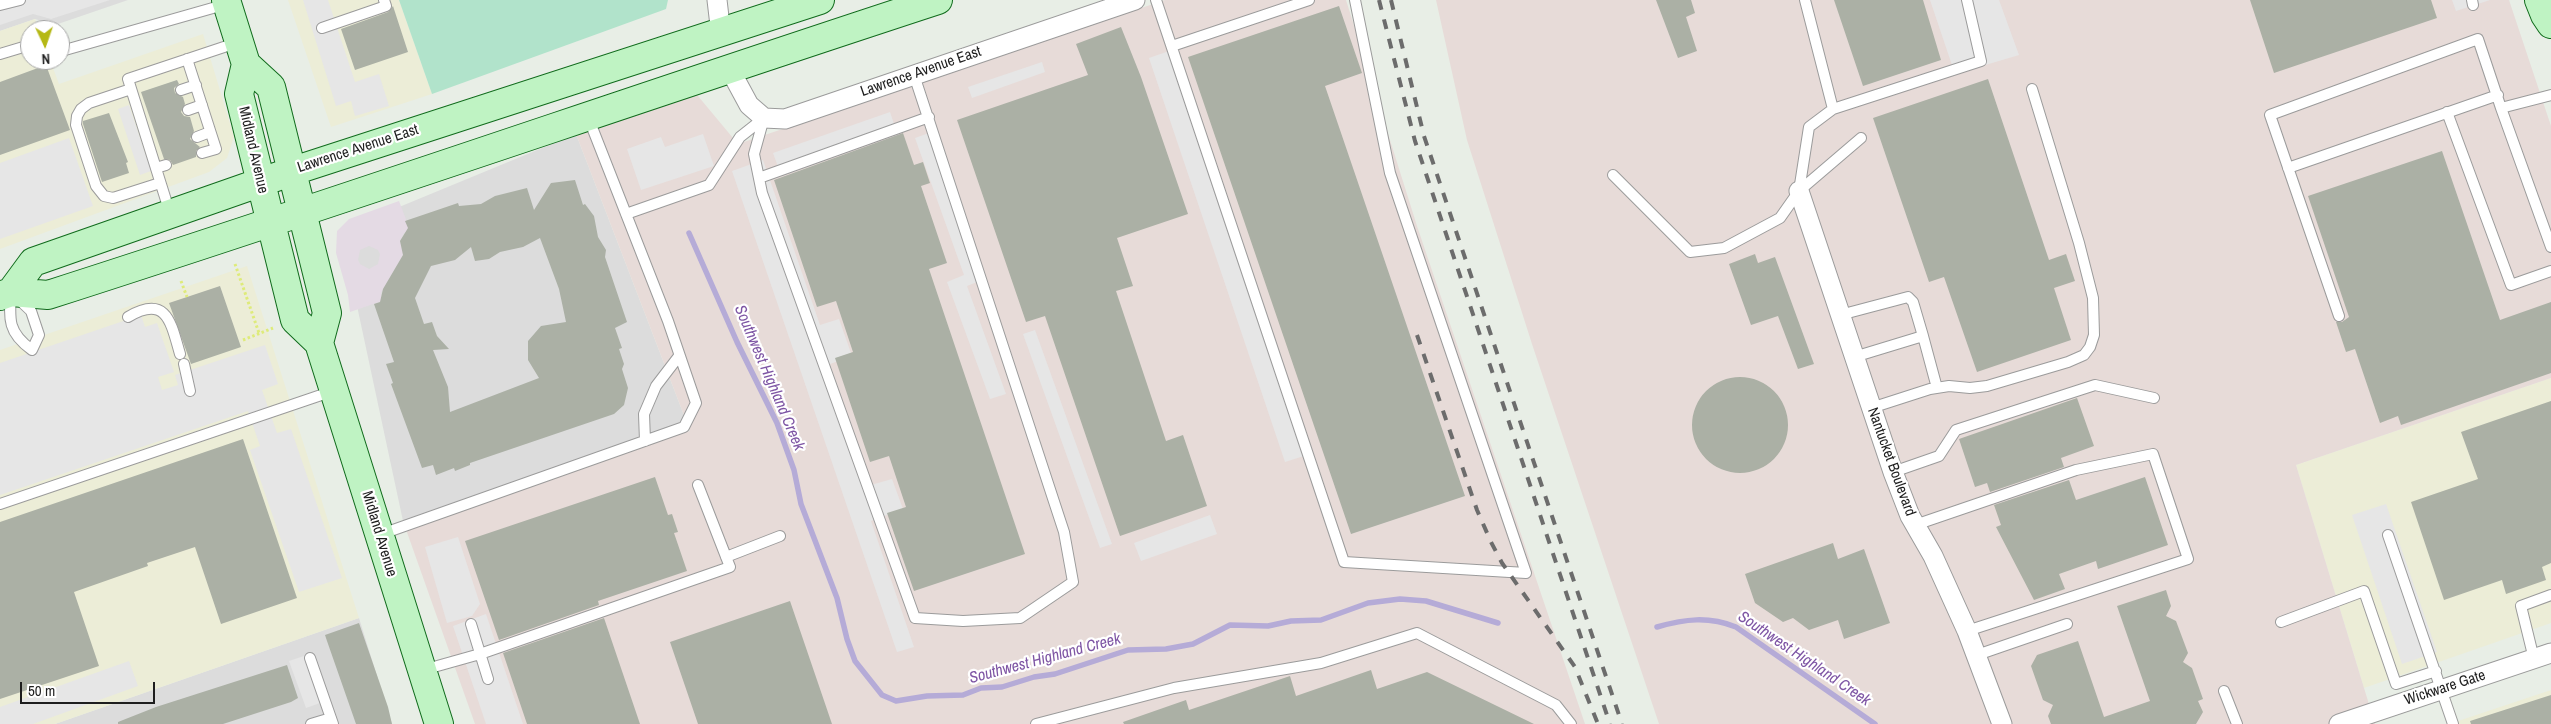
<!DOCTYPE html>
<html>
<head>
<meta charset="utf-8">
<style>
	body { margin:0 }
	#map { position:relative; width:2551px; height:724px; overflow:hidden; background:#e8eee6; font-family:"Archivo Narrow",sans-serif }
	canvas { display:block }
	.north { position:absolute; left:20px; top:20px; width:50px; height:50px; box-sizing:border-box; background:#fff; border:1px solid #a5a5a5; border-radius:50%; rotate:177deg; font-size:14px; font-weight:700; line-height:20px; text-align:center; color:#1e1e1e }
	.north::after { content:''; display:block; margin:auto; width:18px; height:22px; background:#b5b815; clip-path:polygon(50% 0,100% 100%,50% 72%,0 100%) }
	.scale { position:absolute; left:20px; top:682px; width:135px; height:22px; box-sizing:border-box; border:2px solid #1e1e1e; border-top:0; padding-left:6px; font-size:15px; line-height:18px; white-space:nowrap; color:#1e1e1e; -webkit-text-stroke:4px #fff; paint-order:stroke }
</style>
</head>
<body>
<div id="map">
<canvas width="2551" height="724"></canvas>
<div class="north">N</div>
<div class="scale">50 m</div>
</div>
<script>
const g = document.querySelector('canvas').getContext('2d');
g.lineJoin = 'round';
function fill(path, color) {
  g.fillStyle = color;
  g.fill(path, 'evenodd');
}
function trace(path, color, width, dash) {
  g.strokeStyle = color;
  g.lineWidth = width;
  g.lineCap = dash ? 'butt' : 'round';
  g.setLineDash(dash || []);
  g.stroke(path);
}
function label(font, color, halo, rows, align = 'center') {
  g.font = font + ' "Archivo Narrow",sans-serif';
  g.lineWidth = 4.5;
  g.setLineDash([]);
  g.textBaseline = 'middle';
  g.strokeStyle = halo;
  g.fillStyle = color;
  for (const [text, x, y, turn = 0] of rows) {
    g.save();
    g.translate(x, y);
    g.rotate((+turn || 0) * Math.PI / 180);
    g.textAlign = isNaN(turn) ? turn : align;
    if (halo) g.strokeText(text, 0, 0);
    g.fillText(text, 0, 0);
    g.restore();
  }
}
const residential = new Path2D(`
	M0,0H128L55,25L35,19L0,31Z
	M576,134L690,431L403,521L341,231Z
	M359,618L392,724H55Z`);
const commercial = new Path2D(`
	M288,0H399L432,94L331,127Z
	M35,19L39,30H30V60H50L59,84L203,34L234,137L227,158L209,172L0,249V31Z
	M247,266L359,618L55,724H0V350Z
	M2551,378V623L2364,688L2296,465Z
	M2551,690V724H2449Z`);
const industrial = new Path2D(`
	M1165,0H1346L1417,226L1585,724H475L403,521L690,431L576,134L693,90L738,144Z
	M1436,0H2509L2551,126V378L2296,465L2375,724H1659L1532,344L1467,140Z`);
const grass = new Path2D(`
	M399,0H668L666,9L432,94Z`);
const parking = new Path2D(`
	M0,0H110L51,19L33,14L0,25Z
	M303,0H328L355,82L379,74L389,106L355,116L351,101L336,106Z
	M1930,0H1999L2019,55L1955,74Z
	M2452,0H2490L2456,11Z
	M1172,50L1307,455L1285,462L1149,58Z
	M1042,62L1045,72L972,98L968,87Z
	M129,105L151,171L140,175L118,109Z
	M890,112L897,133L781,175L773,153Z
	M929,133L982,280L967,286L1006,394L990,399L947,282L964,275L915,138Z
	M703,134L714,166L641,190L627,149L661,137L665,147Z
	M69,138L93,206L0,239V163Z
	M763,160L820,325L839,319L852,356L830,364L871,485L892,479L903,509L871,521L914,647L897,652L732,171Z
	M141,315L145,327L157,323L174,372L158,377L162,390L178,385L175,375L265,345L278,384L262,390L277,433L291,429L342,578L299,592L250,450L260,446L248,411L0,495V363Z
	M1035,330L1112,544L1100,548L1023,334Z
	M2386,504L2437,652L2402,664L2352,515Z
	M1210,515L1217,534L1141,561L1134,543Z
	M458,537L480,604L472,616L447,623L425,547Z
	M486,614L523,724H486L453,626Z
	M304,656L320,703L306,708L289,661Z
	M129,661L138,686L33,724H0V707Z`);
const plaza = new Path2D(`
	M399,201L410,230L404,233L400,241L404,253L381,293L382,301L350,312L348,295L336,253L337,231L349,219ZM369,246L378,250L380,254L378,264L369,269L360,264L358,260L360,250Z`);
const stream = new Path2D(`
	M689,233L737,342L777,423L794,470L801,504L837,598L847,639L855,661L882,695L896,701L927,696L963,695L981,688L1002,687L1034,677L1055,674L1128,650L1166,649L1193,644L1230,625L1268,626L1291,621L1321,620L1368,603L1400,599L1426,601L1498,623
	M1657,627C1685,619 1708,616 1736,627L1875,724`);
const building = new Path2D(`
	M1656,0H1691L1695,13L1686,17L1697,51L1678,58Z
	M1834,0H1923L1941,60L1863,86Z
	M2250,0H2431L2437,18L2274,73Z
	M393,6L408,52L355,70L341,29L388,12Z
	M1339,6L1362,73L1325,86L1465,496L1351,534L1188,57Z
	M1121,27L1141,77L1188,214L1117,238L1133,286L1116,291L1166,441L1183,435L1207,506L1120,536L1045,316L1026,322L957,120L1088,75L1076,44Z
	M46,65L70,130L0,155V82Z
	M1988,79L2049,260L2066,254L2075,281L2054,288L2071,340L1977,372L1944,277L1929,282L1873,118Z
	M177,80L179,84L174,88L175,93L183,97L185,104L181,112L184,116L190,117L194,131L190,139L200,147L196,151V157L173,165L170,160L164,159L141,92Z
	M109,113L128,162L126,163L129,173L102,182L83,124V121Z
	M903,133L914,165L923,162L930,183L921,186L947,263L929,269L1025,554L914,591L887,513L906,507L889,456L870,462L835,358L853,352L836,301L817,307L774,180Z
	M2442,151L2500,320L2551,302V373L2401,425L2398,416L2380,423L2355,349L2346,352L2336,322H2342L2349,317L2308,196Z
	M575,180L583,205L585,204L594,216L598,237L606,250L605,257L627,322L615,328L622,348L619,349L624,364L622,369L628,388L624,405L614,414L470,463V465L455,471L454,468L436,475L433,465L422,468L391,384L393,383L386,364L394,362L374,304L380,302L383,289L403,255L400,241L408,228L405,221L458,203L459,206L481,204L495,196L527,188L534,210L551,183ZM540,238L559,289L566,322L541,326L528,341V360L539,378L450,412L448,387L433,350L449,349L437,336L432,322L424,324L415,298L431,266L455,260L471,247L475,261L489,259L500,252L523,247Z
	M1755,254L1758,263L1775,257L1814,364L1798,369L1778,316L1751,325L1729,264Z
	M220,286L241,347L191,364L169,303Z
	M1692 425a48 48 0 1 1 96 0a48 48 0 1 1-96 0Z
	M2077,398L2094,446L2061,458L2064,467L1990,492L1987,483L1975,487L1959,439Z
	M2551,401V563L2542,567L2546,580L2506,594L2502,580L2444,600L2411,502L2478,479L2461,432Z
	M243,439L297,598L221,624L195,547L147,563L148,566L74,592L99,666L0,699V522Z
	M655,477L668,515L672,514L678,532L674,533L687,571L598,601L599,605L499,640L465,541Z
	M2145,477L2168,545L2098,569L2096,561L2059,574L2065,589L2034,600L1996,527L2001,525L1994,505L2069,480L2076,500Z
	M1833,543L1838,559L1864,549L1890,623L1844,639L1838,620L1809,630L1793,618L1783,622L1755,603L1745,574Z
	M2166,590L2171,606L2166,616L2176,621L2188,653L2183,662L2192,668L2203,699L2198,701L2203,712L2196,724H2051L2048,716L2053,705L2043,700L2031,666L2037,655L2078,641L2104,717L2150,701L2117,606Z
	M790,601L832,724H698L670,642Z
	M604,618L640,724H527L503,653Z
	M359,623L388,707L392,724H356L327,641L325,635Z
	M287,665L298,698L291,702L223,724H118V722L156,707Z
	M1371,670L1377,689L1427,672L1534,724H1124L1123,722L1186,700L1189,710L1290,676L1296,696Z
	M2551,695V724H2471L2470,721Z`);
const path = new Path2D(`
	M235,264L259,333
	M181,281L187,297
	M243,340L273,328`);
const lane = new Path2D(`
	M1156,0L1344,562L1526,573L1390,173L1355,0
	M1805,0L1833,109L1981,61L1967,0
	M2472,0L2473,5
	M0,5L20,0
	M322,28L386,6L384,0
	M1172,46L1309,0
	M60,50H65L227,4
	M0,54L30,45
	M187,59L216,149L202,153
	M131,89L89,103L81,109L77,116L76,125L96,186L104,196L113,198L160,183
	M181,90L196,85
	M2501,108L2551,247
	M188,110L202,105
	M2447,112L2511,285L2551,271
	M764,118L754,154L762,193L915,618L963,621L1020,618L1073,582L1064,532L914,75
	M197,137L210,132
	M156,168L166,165
	M2288,168L2498,95
	M1613,175L1690,252L1724,248L1780,218L1799,191L1861,138
	M759,178L929,117
	M1799,191L1809,127L1833,109
	M170,213L128,79L239,42
	M626,214L709,185L740,137L764,118
	M11,292L31,311L39,335L32,350C8,333 9,320 11,292Z
	M1840,315L1908,297L1913,302L1923,336
	M2339,316L2270,115L2478,39L2501,108L2551,95
	M128,317C167,294 171,323 180,354
	M1854,357L1923,336L1937,388
	M184,364L190,391
	M1871,408L1930,389L1949,386L1970,388L1987,386L2068,362L2084,355L2090,347L2094,335L2093,298L2079,243L2032,89
	M645,441L644,414L656,386L679,356
	M1893,472L1939,456L1956,430L2095,385L2154,398
	M0,504L333,391
	M1915,525L2076,470L2153,454L2188,559L1967,631
	M379,535L684,427L696,403L668,321L588,117
	M2388,535L2453,724
	M726,557L780,536
	M2281,622L2364,591L2396,684L2436,671
	M471,624L488,679
	M1977,655L2067,624
	M310,658L333,724
	M2534,659L2521,606L2551,595
	M423,670L480,654L730,567L698,485
	M2224,691L2237,724
	M311,724L331,718
	M1036,724L1174,688L1321,663L1417,633L1556,705L1571,724`);
const street = new Path2D(`
	M717,0L721,34
	M729,68L749,105L764,118L785,119L1135,0
	M1799,191L1893,472L1910,516L1933,556L1967,631L2002,724
	M2339,724L2551,653`);
const secondary = new Path2D(`
	M226,0L246,64L271,87L327,313L319,343
	M2539,0L2545,15L2551,24
	M246,64L239,94L295,320L319,343L439,724
	M11,292L33,262L293,171L820,0
	M0,296L11,292L48,295C345,200 641,97 938,0`);
const rail = new Path2D(`
	M1379,0L1415,141L1610,724
	M1391,0L1424,136L1622,724
	M1417,335L1477,510L1491,542L1502,563L1575,667L1598,724`);
const streetNames = [
	["Lawrence Avenue East",921,72,-19],
	["Lawrence Avenue East",358,149,-18],
	["Midland Avenue",253,150,77],
	["Nantucket Boulevard",1891,462,70],
	["Midland Avenue",379,534,73],
	["Wickware Gate",2445,688,-18]
];
const waterNames = [
	["Southwest Highland Creek",769,378,67],
	["Southwest Highland Creek",1045,659,-15],
	["Southwest Highland Creek",1804,659,34]
];
fill(residential, '#dcdcdc');
fill(commercial, '#ecedd7');
fill(industrial, '#e7dbd8');
fill(grass, '#b1e3cb');
fill(parking, '#e6e6e6');
fill(plaza, '#e4dae4');
trace(stream, '#b5abd7', 5.5);
fill(building, '#abb0a5');
trace(lane, '#9b9b9b', 12);
trace(street, '#9b9b9b', 21);
trace(secondary, '#106b1c', 30);
trace(path, '#deeb7a', 3, [2.5, 2.5]);
trace(lane, '#fff', 10);
trace(street, '#fff', 19);
trace(secondary, '#bff3c3', 28);
trace(rail, '#6c6c6c', 4, [10, 10]);
label('15px', '#1e1e1e', '#fff', streetNames);
label('italic 16px', '#7e55a4', '#fff', waterNames);
</script>
</body>
</html>
